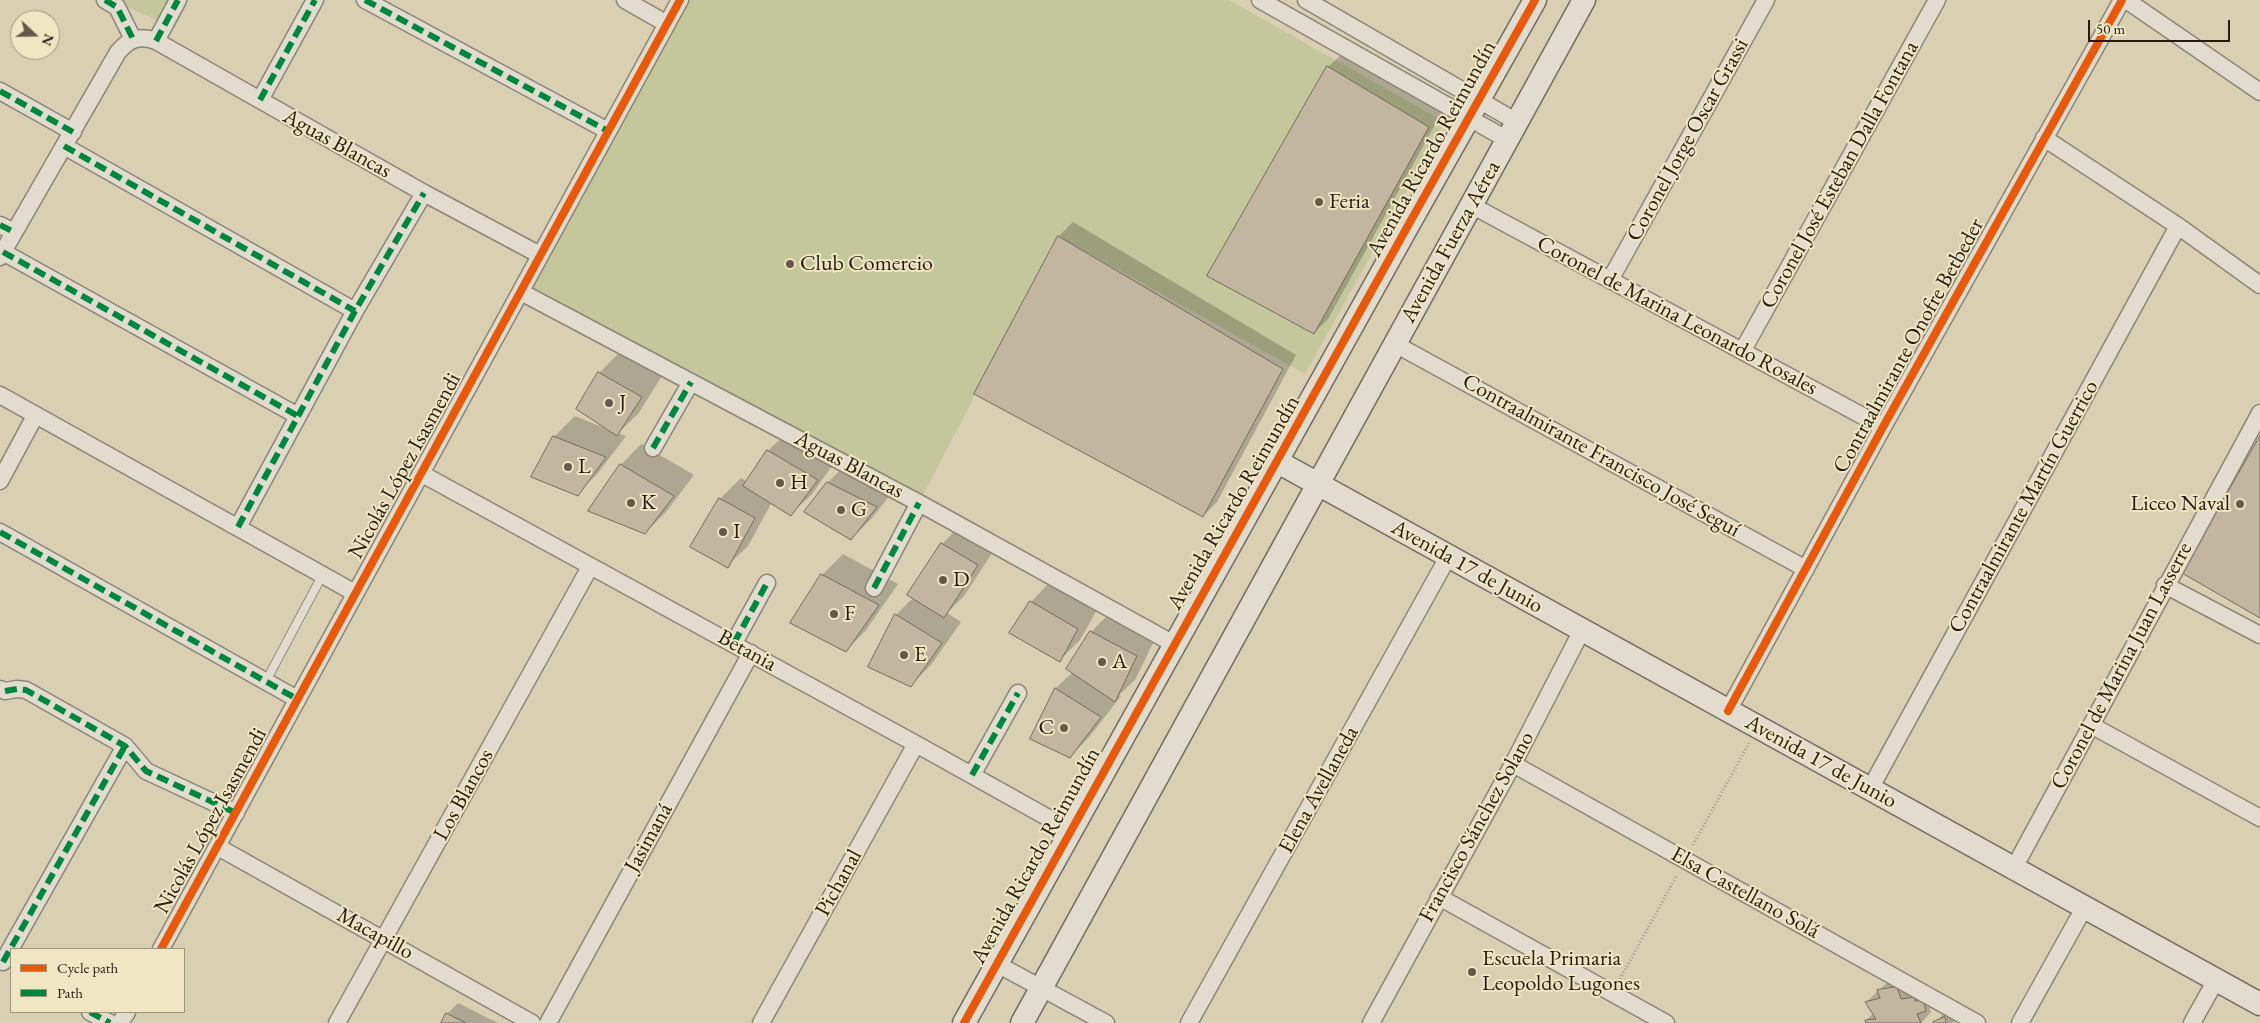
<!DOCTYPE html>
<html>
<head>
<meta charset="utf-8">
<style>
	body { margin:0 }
	#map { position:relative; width:2260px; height:1023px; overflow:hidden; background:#d9d0b4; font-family:"EB Garamond",serif }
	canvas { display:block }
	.legend { position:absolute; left:10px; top:948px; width:175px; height:65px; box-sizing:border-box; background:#f0e6c4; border:1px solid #9e957d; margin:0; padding:6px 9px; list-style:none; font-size:15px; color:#241b13 }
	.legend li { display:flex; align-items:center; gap:10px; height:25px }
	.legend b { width:25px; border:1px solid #9e957d }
	.north { position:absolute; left:10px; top:10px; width:50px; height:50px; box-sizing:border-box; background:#f0e6c4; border:1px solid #9e957d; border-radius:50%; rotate:111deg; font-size:14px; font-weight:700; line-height:20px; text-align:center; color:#241b13 }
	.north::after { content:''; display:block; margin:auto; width:18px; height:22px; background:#635a4b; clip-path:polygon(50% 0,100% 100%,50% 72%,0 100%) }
	.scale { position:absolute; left:2088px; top:20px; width:142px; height:22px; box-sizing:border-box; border:2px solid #241b13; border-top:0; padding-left:6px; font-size:15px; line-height:18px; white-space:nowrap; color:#241b13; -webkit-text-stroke:4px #f0e6c4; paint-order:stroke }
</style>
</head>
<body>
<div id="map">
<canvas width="2260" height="1023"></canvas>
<ul class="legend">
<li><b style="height:6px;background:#e8590c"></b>Cycle path</li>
<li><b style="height:6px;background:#00873e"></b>Path</li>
</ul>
<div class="north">N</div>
<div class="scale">50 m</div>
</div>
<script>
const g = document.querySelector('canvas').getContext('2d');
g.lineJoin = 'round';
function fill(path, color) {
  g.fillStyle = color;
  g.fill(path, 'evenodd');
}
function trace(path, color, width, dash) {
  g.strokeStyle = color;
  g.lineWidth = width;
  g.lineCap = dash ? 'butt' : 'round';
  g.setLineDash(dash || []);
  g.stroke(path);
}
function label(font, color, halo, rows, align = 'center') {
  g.font = font + ' "EB Garamond",serif';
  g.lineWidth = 4;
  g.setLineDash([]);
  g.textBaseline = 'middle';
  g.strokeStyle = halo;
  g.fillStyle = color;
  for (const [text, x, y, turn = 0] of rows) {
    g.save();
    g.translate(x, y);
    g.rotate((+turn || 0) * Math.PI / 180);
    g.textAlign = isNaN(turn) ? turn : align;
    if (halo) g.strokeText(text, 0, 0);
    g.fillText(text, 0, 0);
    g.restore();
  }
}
const green = new Path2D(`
	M111,0H189L175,28Z
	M688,0H1229L1445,122L1305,374L1058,236L919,503L521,292Z`);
const shadow = new Path2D(`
	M1343,53L1442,112L1328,319L1314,333L1328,67Z
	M1073,222L1296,355L1217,502L1203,516L1059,236Z
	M619,353L662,376L638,414L618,433L626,436L598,473L577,494L554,437L575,416L607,429L599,373Z
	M789,430L837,459L812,494L791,514L772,502L748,546L727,566L720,499L741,478L747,482L768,451Z
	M641,444L694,475L666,512L645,533L621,465Z
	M849,462L897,486L872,518L851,539L806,512L828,482Z
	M963,523L998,544L964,596L947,613L961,622L931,665L910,686L896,615L914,597L909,594L942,544Z
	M843,554L898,584L866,630L846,651L822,575Z
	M1051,581L1098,608L1080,640L1059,661L1031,602Z
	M1111,612L1157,635L1135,680L1119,695L1121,696L1090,736L1070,757L1031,738L1056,688L1073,672L1091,632Z
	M1890,980L1936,999L1929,1006L1931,1012L1921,1023H1867L1866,1020L1874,1013L1866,1002Z
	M458,1003L498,1023H442L447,1014Z
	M1952,1011L1954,1023H1935L1942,1015Z`);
const building = new Path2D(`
	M1327,66L1429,127L1314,334L1207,276Z
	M1058,236L1283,369L1203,517L974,394Z
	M598,372L642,397L617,436L576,409Z
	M553,436L606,457L578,496L531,477Z
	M2260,436V618L2182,573Z
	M767,450L818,480L791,516L743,486Z
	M620,464L674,496L645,534L588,511Z
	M827,482L877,507L851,540L804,512Z
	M719,498L755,518L728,568L690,547Z
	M941,543L978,565L944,618L907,595Z
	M821,574L879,605L846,652L790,623Z
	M1030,601L1078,629L1060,662L1009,633Z
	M895,614L942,643L911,687L868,667Z
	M1090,631L1137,656L1115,702L1066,669Z
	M1055,688L1101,717L1070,758L1030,739Z
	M1897,987L1901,999L1915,997V1001L1923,1000L1926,1011L1917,1014L1921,1023H1866L1865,1020L1876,1019L1865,1002L1880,998L1877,990Z
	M446,1013L466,1023H441Z
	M1945,1017L1946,1023H1934L1933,1022Z`);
const path = new Path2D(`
	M1693,845L1749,743
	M1620,979L1677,875`);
const lane = new Path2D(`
	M266,681L323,574`);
const street = new Path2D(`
	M105,0L117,7L133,39
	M365,0L608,131
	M625,0L667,24
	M1260,0L1508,140
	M1306,0L1517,122
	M2126,0L2260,92
	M156,41L178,0
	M0,91L73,132
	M260,100L315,0
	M2044,138L2178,226L2260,285
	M64,146L355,311
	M1471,205L1883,427
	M0,225L14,232
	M3,252L298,416
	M0,257L118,52C129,39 139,35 156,41L424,193L540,255
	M1610,280L1766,0
	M521,292L919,503L1174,644
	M1395,344L1806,569
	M1743,350L1937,0
	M0,395L355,593
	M653,448L691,382
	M422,474L916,744L1070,830
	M0,481L35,416
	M238,527L355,311L424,193
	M0,532L297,699
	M2165,585L2260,635
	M874,588L919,503
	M734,643L767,583
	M0,689L5,691L17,689L26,690L125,746L146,771L236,813
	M1728,711L1883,427L2122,0
	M2091,725L2260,818
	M1513,764L1977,1023
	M972,775L1018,693
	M1870,789L2178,226
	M218,847L532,1023
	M2014,868L2260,413
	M1439,897L1666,1023
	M161,949L680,0
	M3,962L125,746
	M997,964L1106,1023
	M90,1012L110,1023
	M120,1023L127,1012
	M337,1023L590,567
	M548,1023L751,653
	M761,1023L916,744
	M1189,1023L1448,557
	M1371,1023L1513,764L1582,630
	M2020,1023L2084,908
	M2192,1023L2216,980`);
const secondary = new Path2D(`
	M1278,462L2260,1004
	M964,1023C1153,681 1343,340 1535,0
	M1022,1023L1584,0`);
const quiet = new Path2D(`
	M105,0L117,7L133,39
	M365,0L608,131
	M156,41L178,0
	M0,91L73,132
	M260,100L315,0
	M64,146L355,311
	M0,225L14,232
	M3,252L298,416
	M653,448L691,382
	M238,527L355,311L424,193
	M0,532L297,699
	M874,588L919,503
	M734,643L767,583
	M5,691L17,689L26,690L125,746L146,771L236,813
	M972,775L1018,693
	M3,962L125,746
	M90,1012L110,1023`);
const cycleway = new Path2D(`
	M1728,711L1883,427L2122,0
	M161,949L680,0
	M964,1023C1153,681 1343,340 1535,0`);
const markers = [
	[1319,202,5,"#635a4b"],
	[790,264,5,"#635a4b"],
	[609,403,5,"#635a4b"],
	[568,467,5,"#635a4b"],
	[780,483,5,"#635a4b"],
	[631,503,5,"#635a4b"],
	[2240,504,5,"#635a4b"],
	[841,510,5,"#635a4b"],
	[723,532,5,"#635a4b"],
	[943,580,5,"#635a4b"],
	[834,614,5,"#635a4b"],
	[904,655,5,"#635a4b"],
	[1102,662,5,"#635a4b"],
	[1064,728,5,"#635a4b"],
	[1472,972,5,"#635a4b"]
];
const streetNames = [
	["Coronel Jorge Oscar Grassi",1688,140,-61],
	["Aguas Blancas",337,144,29],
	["Avenida Ricardo Reimundín",1432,149,-61],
	["Coronel José Esteban Dalla Fontana",1840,175,-61],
	["Avenida Fuerza Aérea",1451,242,-61],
	["Coronel de Marina Leonardo Rosales",1677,316,28],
	["Contraalmirante Onofre Betbeder",1909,346,-61],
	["Contraalmirante Francisco José Seguí",1601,456,29],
	["Aguas Blancas",849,465,28],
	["Nicolás López Isasmendi",405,466,-61],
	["Avenida Ricardo Reimundín",1234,503,-60],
	["Contraalmirante Martín Guerrico",2024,507,-61],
	["Avenida 17 de Junio",1467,567,29],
	["Betania",747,651,29],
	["Coronel de Marina Juan Lasserre",2122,666,-62],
	["Avenida 17 de Junio",1821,762,29],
	["Elena Avellaneda",1319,790,-61],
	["Los Blancos",464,795,-61],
	["Nicolás López Isasmendi",211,821,-61],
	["Francisco Sánchez Solano",1477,827,-61],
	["Jasimaná",649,838,-61],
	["Avenida Ricardo Reimundín",1036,856,-61],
	["Pichanal",839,883,-61],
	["Elsa Castellano Solá",1745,893,29],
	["Macapillo",375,934,29]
];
const poiNames = [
	["Feria",1329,202],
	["Club Comercio",800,264],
	["J",619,403],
	["L",578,467],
	["H",790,483],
	["K",641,503],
	["Liceo Naval",2230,504,"right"],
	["G",851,510],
	["I",733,532],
	["D",953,580],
	["F",844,614],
	["E",914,655],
	["A",1112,662],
	["C",1054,728,"right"],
	["Escuela Primaria",1482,959],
	["Leopoldo Lugones",1482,984]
];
fill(green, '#c4c79c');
fill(shadow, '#0003');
fill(building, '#c3b6a0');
trace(building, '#726c5f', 1);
trace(lane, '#8b8575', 10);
trace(street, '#8b8575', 19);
trace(secondary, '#726c5f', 25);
trace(path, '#9e9a8f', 3, [1, 2.5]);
trace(lane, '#e1dcce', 8);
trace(street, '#e1dcce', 16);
trace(secondary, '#e1dcce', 22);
trace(quiet, '#00873e', 6, [12, 6]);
trace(cycleway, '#e8590c', 8);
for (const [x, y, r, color] of markers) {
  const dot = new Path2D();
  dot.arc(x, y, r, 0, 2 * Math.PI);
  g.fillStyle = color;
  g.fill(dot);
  trace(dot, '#f0e6c4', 2);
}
label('22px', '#241b13', '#f0e6c4', streetNames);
label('22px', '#241b13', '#f0e6c4', poiNames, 'left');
</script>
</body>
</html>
